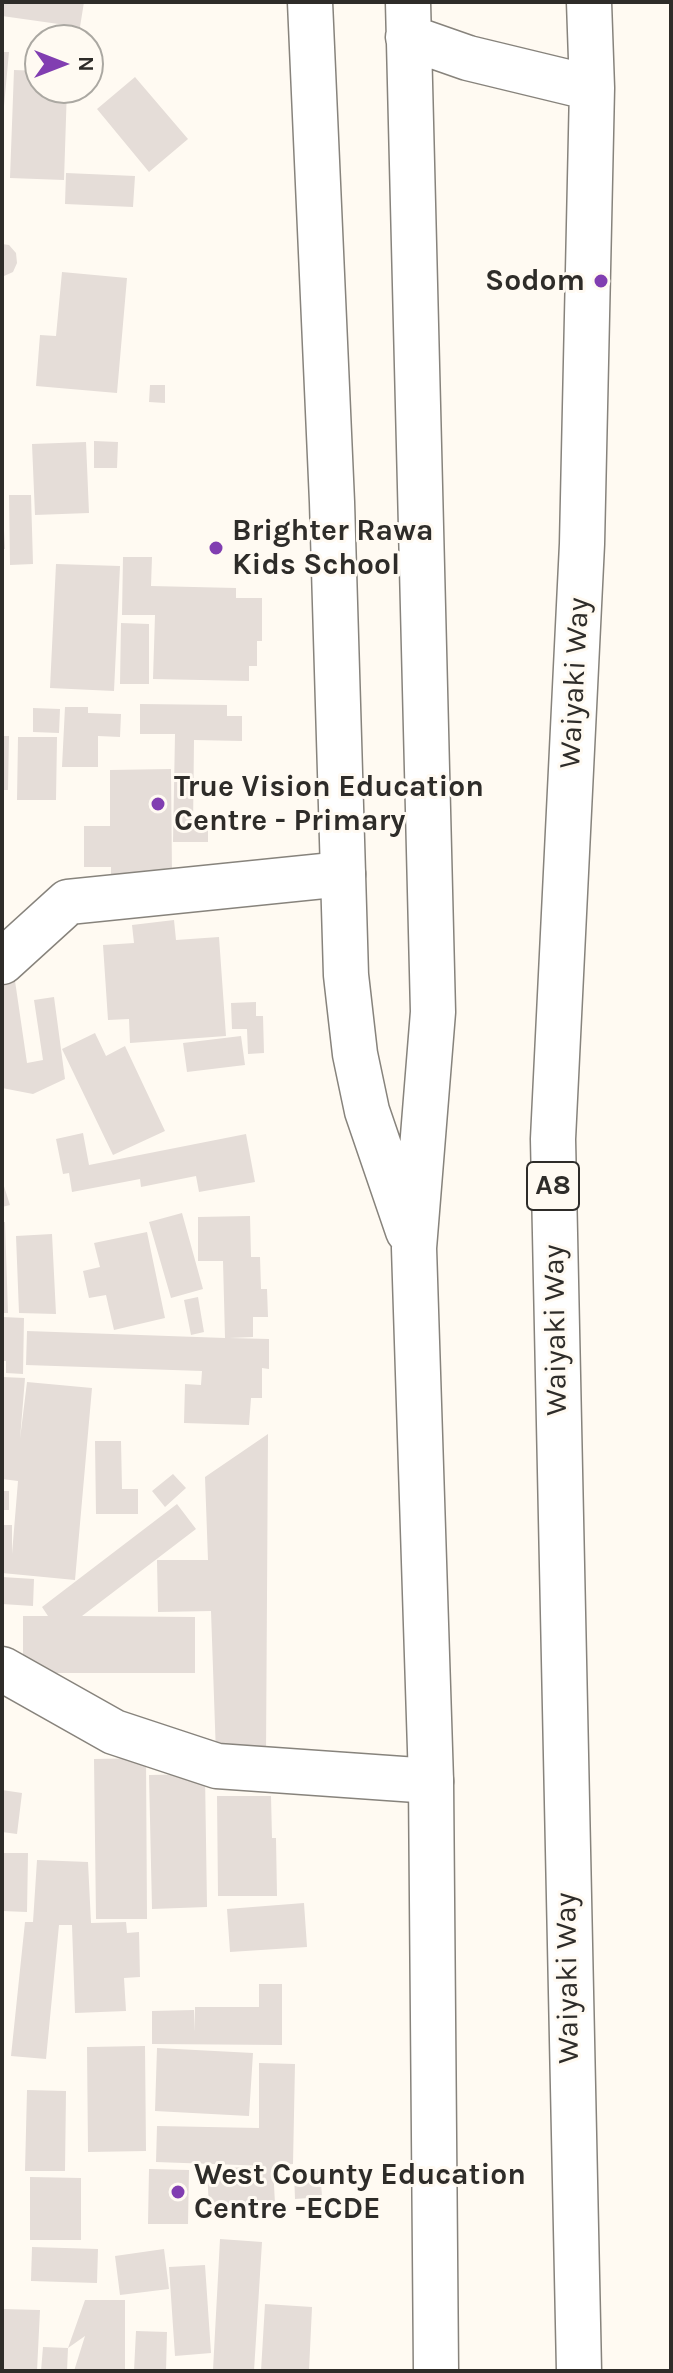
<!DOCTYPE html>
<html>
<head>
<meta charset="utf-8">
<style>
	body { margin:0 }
	#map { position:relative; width:673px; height:2373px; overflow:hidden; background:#fffaf2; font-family:Karla,sans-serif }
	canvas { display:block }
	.frame { position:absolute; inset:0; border:4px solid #2e2c29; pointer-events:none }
	.north { position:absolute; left:24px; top:24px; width:80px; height:80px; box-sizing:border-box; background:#fffaf2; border:2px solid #aba8a2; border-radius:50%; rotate:90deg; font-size:22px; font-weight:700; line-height:32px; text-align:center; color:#2e2c29 }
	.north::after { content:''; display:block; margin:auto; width:28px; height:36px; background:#813eb1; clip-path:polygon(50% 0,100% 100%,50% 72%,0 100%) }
</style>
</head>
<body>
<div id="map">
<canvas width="673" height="2373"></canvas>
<div class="frame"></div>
<div class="north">N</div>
</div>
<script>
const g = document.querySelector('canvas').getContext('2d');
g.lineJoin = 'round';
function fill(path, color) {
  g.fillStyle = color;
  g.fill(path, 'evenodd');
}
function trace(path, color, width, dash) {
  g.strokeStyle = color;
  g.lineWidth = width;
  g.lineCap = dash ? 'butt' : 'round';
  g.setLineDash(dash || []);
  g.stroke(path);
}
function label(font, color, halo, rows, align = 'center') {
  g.font = font + ' Karla,sans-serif';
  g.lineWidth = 6;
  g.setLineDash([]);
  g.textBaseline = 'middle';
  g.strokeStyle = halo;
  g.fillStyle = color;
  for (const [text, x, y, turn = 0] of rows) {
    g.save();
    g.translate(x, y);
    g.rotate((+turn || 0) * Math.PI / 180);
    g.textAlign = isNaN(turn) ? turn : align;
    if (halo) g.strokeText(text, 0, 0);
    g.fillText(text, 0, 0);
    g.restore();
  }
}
const building = new Path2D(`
	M2,2H84L80,27L2,16Z
	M2,52H9L4,106L2,105Z
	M14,70L40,71V88H67L64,180L10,178Z
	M135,77L188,139L149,172L97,109Z
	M66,173L135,176L133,207L65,204Z
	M2,244L9,245L16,253L17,263L13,272L4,276Z
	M62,272L127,278L117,393L36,386L40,335L56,336Z
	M150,385H165V403L149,402Z
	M94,441L118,442L117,468H94Z
	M86,442L89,513L35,515L32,444Z
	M2,494L5,549H2Z
	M9,495H31L33,564L10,565Z
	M123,557H152L151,586L236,588V598H262V641H257V666H249V681L153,679L155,615H122Z
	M56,564L120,566L114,691L50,688Z
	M121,623L149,624V684H120Z
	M140,704L227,705V716H242V741L194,740L193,828H208V842H173L175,734H140Z
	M65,707H88V713L121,714L120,737L98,736V767H62Z
	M33,708L60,709L59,733L33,732Z
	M2,736H9L8,790H2Z
	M18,737H57L56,800H17Z
	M171,769L172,876H111V867H84V826H110V770Z
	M174,920L176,940L219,937L226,1036L130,1043L129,1019L108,1020L103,945L134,943L132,925Z
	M14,974L27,1063L43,1060L34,1000L54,997L65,1079L33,1094L2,1088V976Z
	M256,1002V1016H263L264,1053L248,1054L247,1029H232L231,1003Z
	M95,1033L106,1056L125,1046L165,1131L113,1155L62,1049Z
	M241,1036L245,1065L187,1072L183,1043Z
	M83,1133L89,1165L246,1134L255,1182L199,1192L196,1176L141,1187L140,1179L72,1192L69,1173L63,1174L56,1139Z
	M2,1180L10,1205L2,1207Z
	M182,1213L203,1289L171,1298L149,1222Z
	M250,1216L251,1257H260L261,1289H267L268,1317H253V1337L229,1338L269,1339V1369L262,1368V1398H251L249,1425L184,1423L185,1384L201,1385L202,1371L26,1365L27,1331L225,1338L223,1261H198V1217Z
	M2,1222H5L8,1313H2Z
	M147,1232L165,1318L114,1330L106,1295L89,1298L83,1271L100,1267L94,1243Z
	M52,1234L56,1314L19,1313L16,1236Z
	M198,1297L204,1332L191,1335L184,1300Z
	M2,1317L24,1318L23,1374L6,1373V1361H2Z
	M2,1377L25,1378L20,1439L27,1382L92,1388L75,1580L2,1573V1525H12V1554L18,1481L2,1479Z
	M268,1434L266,1756L216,1755L211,1611L158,1612L157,1560H208L205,1477Z
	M95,1441H121L122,1489H138V1514H96Z
	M173,1474L186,1488L165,1507L152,1491Z
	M2,1491H9V1510H2Z
	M177,1504L196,1529L82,1616L195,1617V1673H23V1616H48L42,1607Z
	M2,1577L34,1579L33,1606L2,1604Z
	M146,1758L147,1919H96L94,1759Z
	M205,1774L207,1907L152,1909L149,1775Z
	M2,1790L22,1793L17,1834L2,1832Z
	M217,1796H271L272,1838H276L277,1896H218Z
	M2,1853H28L27,1912L2,1911Z
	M37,1860L88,1862L91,1923L126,1922L127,1933L139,1932L140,1977L124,1978L126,2011L75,2013L72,1925H59L46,2059L11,2056L25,1922H33Z
	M304,1903L307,1947L230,1952L227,1909Z
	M259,1984H282V2045L152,2044V2011L194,2010L195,2032V2007H259Z
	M145,2046L146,2151L88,2152L87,2047Z
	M157,2048L253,2053L249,2116L155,2111Z
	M259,2063L295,2064L293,2164L273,2166L275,2204L209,2208L207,2169L267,2166L156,2162L157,2126L259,2128Z
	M27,2090L66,2091L65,2171H25Z
	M149,2169L189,2170L188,2224H148Z
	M320,2169L322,2197L295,2199L294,2171Z
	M30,2177L81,2178V2240H30Z
	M220,2239L262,2242L254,2371L213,2370Z
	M32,2247L98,2249L97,2283L31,2281Z
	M164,2249L169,2289L120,2295L115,2256Z
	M205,2265L211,2353L175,2356L169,2267Z
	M85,2300H125V2371H74L85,2336L68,2348Z
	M265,2304L312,2307L309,2371H261Z
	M2,2309L40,2310L37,2371H2Z
	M136,2331L167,2332L166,2371H134Z
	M43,2347L68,2348L67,2371H41Z`);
const minor = new Path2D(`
	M2,962L68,902L343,874
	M2,1669L114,1732L217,1766L431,1781`);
const trunk = new Path2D(`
	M310,2L332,502L346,975L355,1054L367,1111L408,1231
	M408,2L433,1012L414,1248L431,1781L436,2371
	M408,37L468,58L592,88
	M579,2371L553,1139L582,544L592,88L589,2`);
const markers = [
	[601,281,8,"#813eb1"],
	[216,548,8,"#813eb1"],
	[158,804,8,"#813eb1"],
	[178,2192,8,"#813eb1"]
];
const shields = [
	[553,1186,52]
];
const shieldNames = [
	["A8",553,1186]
];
const poiNames = [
	["Sodom",585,281,"right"],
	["Brighter Rawa",232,531],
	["Kids School",232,565],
	["True Vision Education",174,787],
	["Centre - Primary",174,821],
	["West County Education",194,2175],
	["Centre -ECDE",194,2209]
];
const streetNames = [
	["Waiyaki Way",575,683,-87],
	["Waiyaki Way",556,1330,-91],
	["Waiyaki Way",568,1978,-91]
];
fill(building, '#e5ddd8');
trace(minor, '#87837c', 47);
trace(trunk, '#87837c', 47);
trace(minor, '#fff', 44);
trace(trunk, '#fff', 44);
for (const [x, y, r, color] of markers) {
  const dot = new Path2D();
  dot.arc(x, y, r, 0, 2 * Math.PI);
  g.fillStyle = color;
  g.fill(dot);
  trace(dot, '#fffaf2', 3);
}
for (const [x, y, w] of shields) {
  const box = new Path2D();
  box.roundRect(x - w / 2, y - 24, w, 48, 6);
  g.fillStyle = '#fffaf2';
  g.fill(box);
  trace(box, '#2e2c29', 2);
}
label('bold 28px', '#2e2c29', null, shieldNames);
label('bold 30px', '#2e2c29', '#fffaf2', poiNames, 'left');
label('30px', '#2e2c29', '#fffaf2', streetNames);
</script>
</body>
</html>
